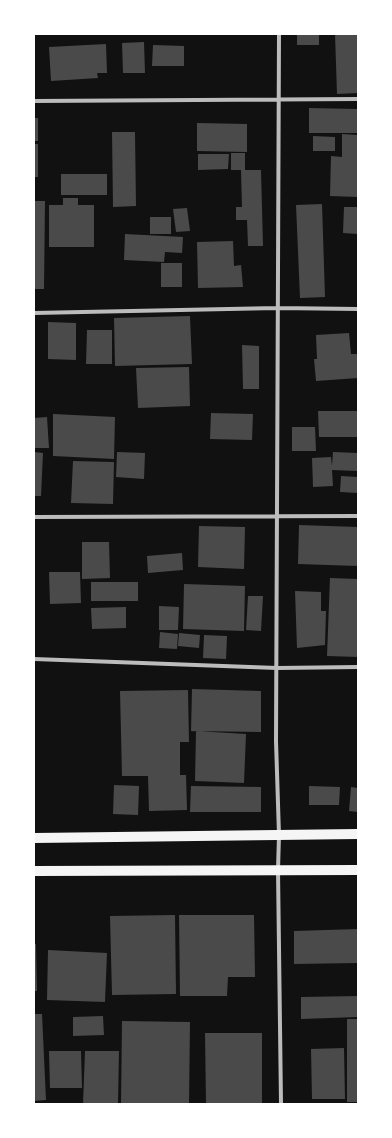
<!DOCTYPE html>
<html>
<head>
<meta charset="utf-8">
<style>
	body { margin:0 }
	#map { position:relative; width:392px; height:1138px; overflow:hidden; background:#111; font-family:Overpass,sans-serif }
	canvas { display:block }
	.frame { position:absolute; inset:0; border:35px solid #fff; pointer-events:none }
</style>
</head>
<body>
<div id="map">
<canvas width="392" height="1138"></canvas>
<div class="frame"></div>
</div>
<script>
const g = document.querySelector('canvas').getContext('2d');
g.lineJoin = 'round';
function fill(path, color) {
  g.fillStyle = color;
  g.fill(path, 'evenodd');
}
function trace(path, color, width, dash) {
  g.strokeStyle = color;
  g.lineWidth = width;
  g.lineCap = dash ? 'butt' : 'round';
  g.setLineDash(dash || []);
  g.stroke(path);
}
const building = new Path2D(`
	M297,34H319V45H297Z
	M335,34H358V93L337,94Z
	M144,42L145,73H123L122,43Z
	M106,44L107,73H97L98,78L51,81L49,47Z
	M153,45L184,46V66H152Z
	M309,108L357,109V133H309Z
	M34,118H38V141H34Z
	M197,123L247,124V152L197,151Z
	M112,132H135L136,206L113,207Z
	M342,134L358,135V197L330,196L331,156L342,157Z
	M313,136L335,137V151H313Z
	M34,144H38V177H34Z
	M231,153H245V170H231Z
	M198,154H229L228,169L198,170Z
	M241,170H261L263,246H248L247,220H236V207H242Z
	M61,174H107V195H61Z
	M63,198H78V205H94V247H49V205H63Z
	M34,201H45L44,289H34Z
	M322,204L325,297L300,298L296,205Z
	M344,207H358V234L343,233Z
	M187,208L190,231L176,232L173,209Z
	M150,217H171V234H150Z
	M125,234L183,237L182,253L165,252L164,262L124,260Z
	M233,241L234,266L241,265L243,287L198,288L197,242Z
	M161,263H182V287H161Z
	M190,316L192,364L115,366L114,318Z
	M48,322L76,323V360L48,359Z
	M87,330H112V364H86Z
	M349,333L351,354H358V378L316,381L314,359H317L316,335Z
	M242,345L259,346V389H243Z
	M189,367L190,406L138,408L136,368Z
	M318,411H358V437H319Z
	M211,413L253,414L252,440L210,439Z
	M53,414L115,417L114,459L53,456Z
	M47,417L49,448H34V418Z
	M292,427H315L316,451H292Z
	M34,452L43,453L41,496H34Z
	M117,452L145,453L144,479L116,477Z
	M333,452L358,453V471L332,470L333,486L313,487L312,458L331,457L332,466Z
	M73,461L114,462L113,504L71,503Z
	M341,476L358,477V493L340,492Z
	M299,525L358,527V566L298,564Z
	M199,526L245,527L244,569L198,567Z
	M82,542H109L110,578L82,579Z
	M182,553L183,570L148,573L147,556Z
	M49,572H80L81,603L50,604Z
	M330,578L358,579V657L327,656Z
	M91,582H138V601H91Z
	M184,584L245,586L244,631L183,629Z
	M295,591L321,592V611H326L325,645L297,648Z
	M248,596H263L261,631L246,630Z
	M159,606L179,607L178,630H159Z
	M126,607V628L92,629L91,608Z
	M160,632L178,634L177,649L159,648Z
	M179,633L200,635L199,648L178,646Z
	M204,635L227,636L226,659L203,658Z
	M192,689L261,691V732L191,731Z
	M188,690L189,742H180V775H186L187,810L149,811L148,776H122L120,691Z
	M196,731L246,734L244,783L195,781Z
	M114,785L139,786L138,815L113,814Z
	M191,786L261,787V812H190Z
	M309,786L340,787L339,805H309Z
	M351,787L358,788V812L349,811Z
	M175,915L176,994L112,995L110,916Z
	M179,915H254L255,977H228L227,996H180Z
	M358,929V963L294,964V931Z
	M34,944H36L37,991H34Z
	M48,950L107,953L105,1002L47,1000Z
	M358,996V1017L301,1019V997Z
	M34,1014H42L46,1100L34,1101Z
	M103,1016L104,1035L73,1036V1017Z
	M347,1019H358V1102H347Z
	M122,1021L190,1022L189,1104H121Z
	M205,1033H262V1104H206Z
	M344,1048L345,1099H312L311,1049Z
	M49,1051H81L82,1088H50Z
	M85,1051H119L118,1104H83Z`);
const minor = new Path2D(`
	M279,34L276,741L279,835L278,870L281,1104
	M34,101L358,99
	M34,313L277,308L358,309
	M34,517L358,516
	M34,659L277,668L358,667`);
const primary = new Path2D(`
	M34,838L358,834
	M34,871L358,870`);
fill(building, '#4a4a4a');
trace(minor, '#bcbcbc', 4);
trace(primary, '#f5f5f5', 10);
</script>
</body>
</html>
